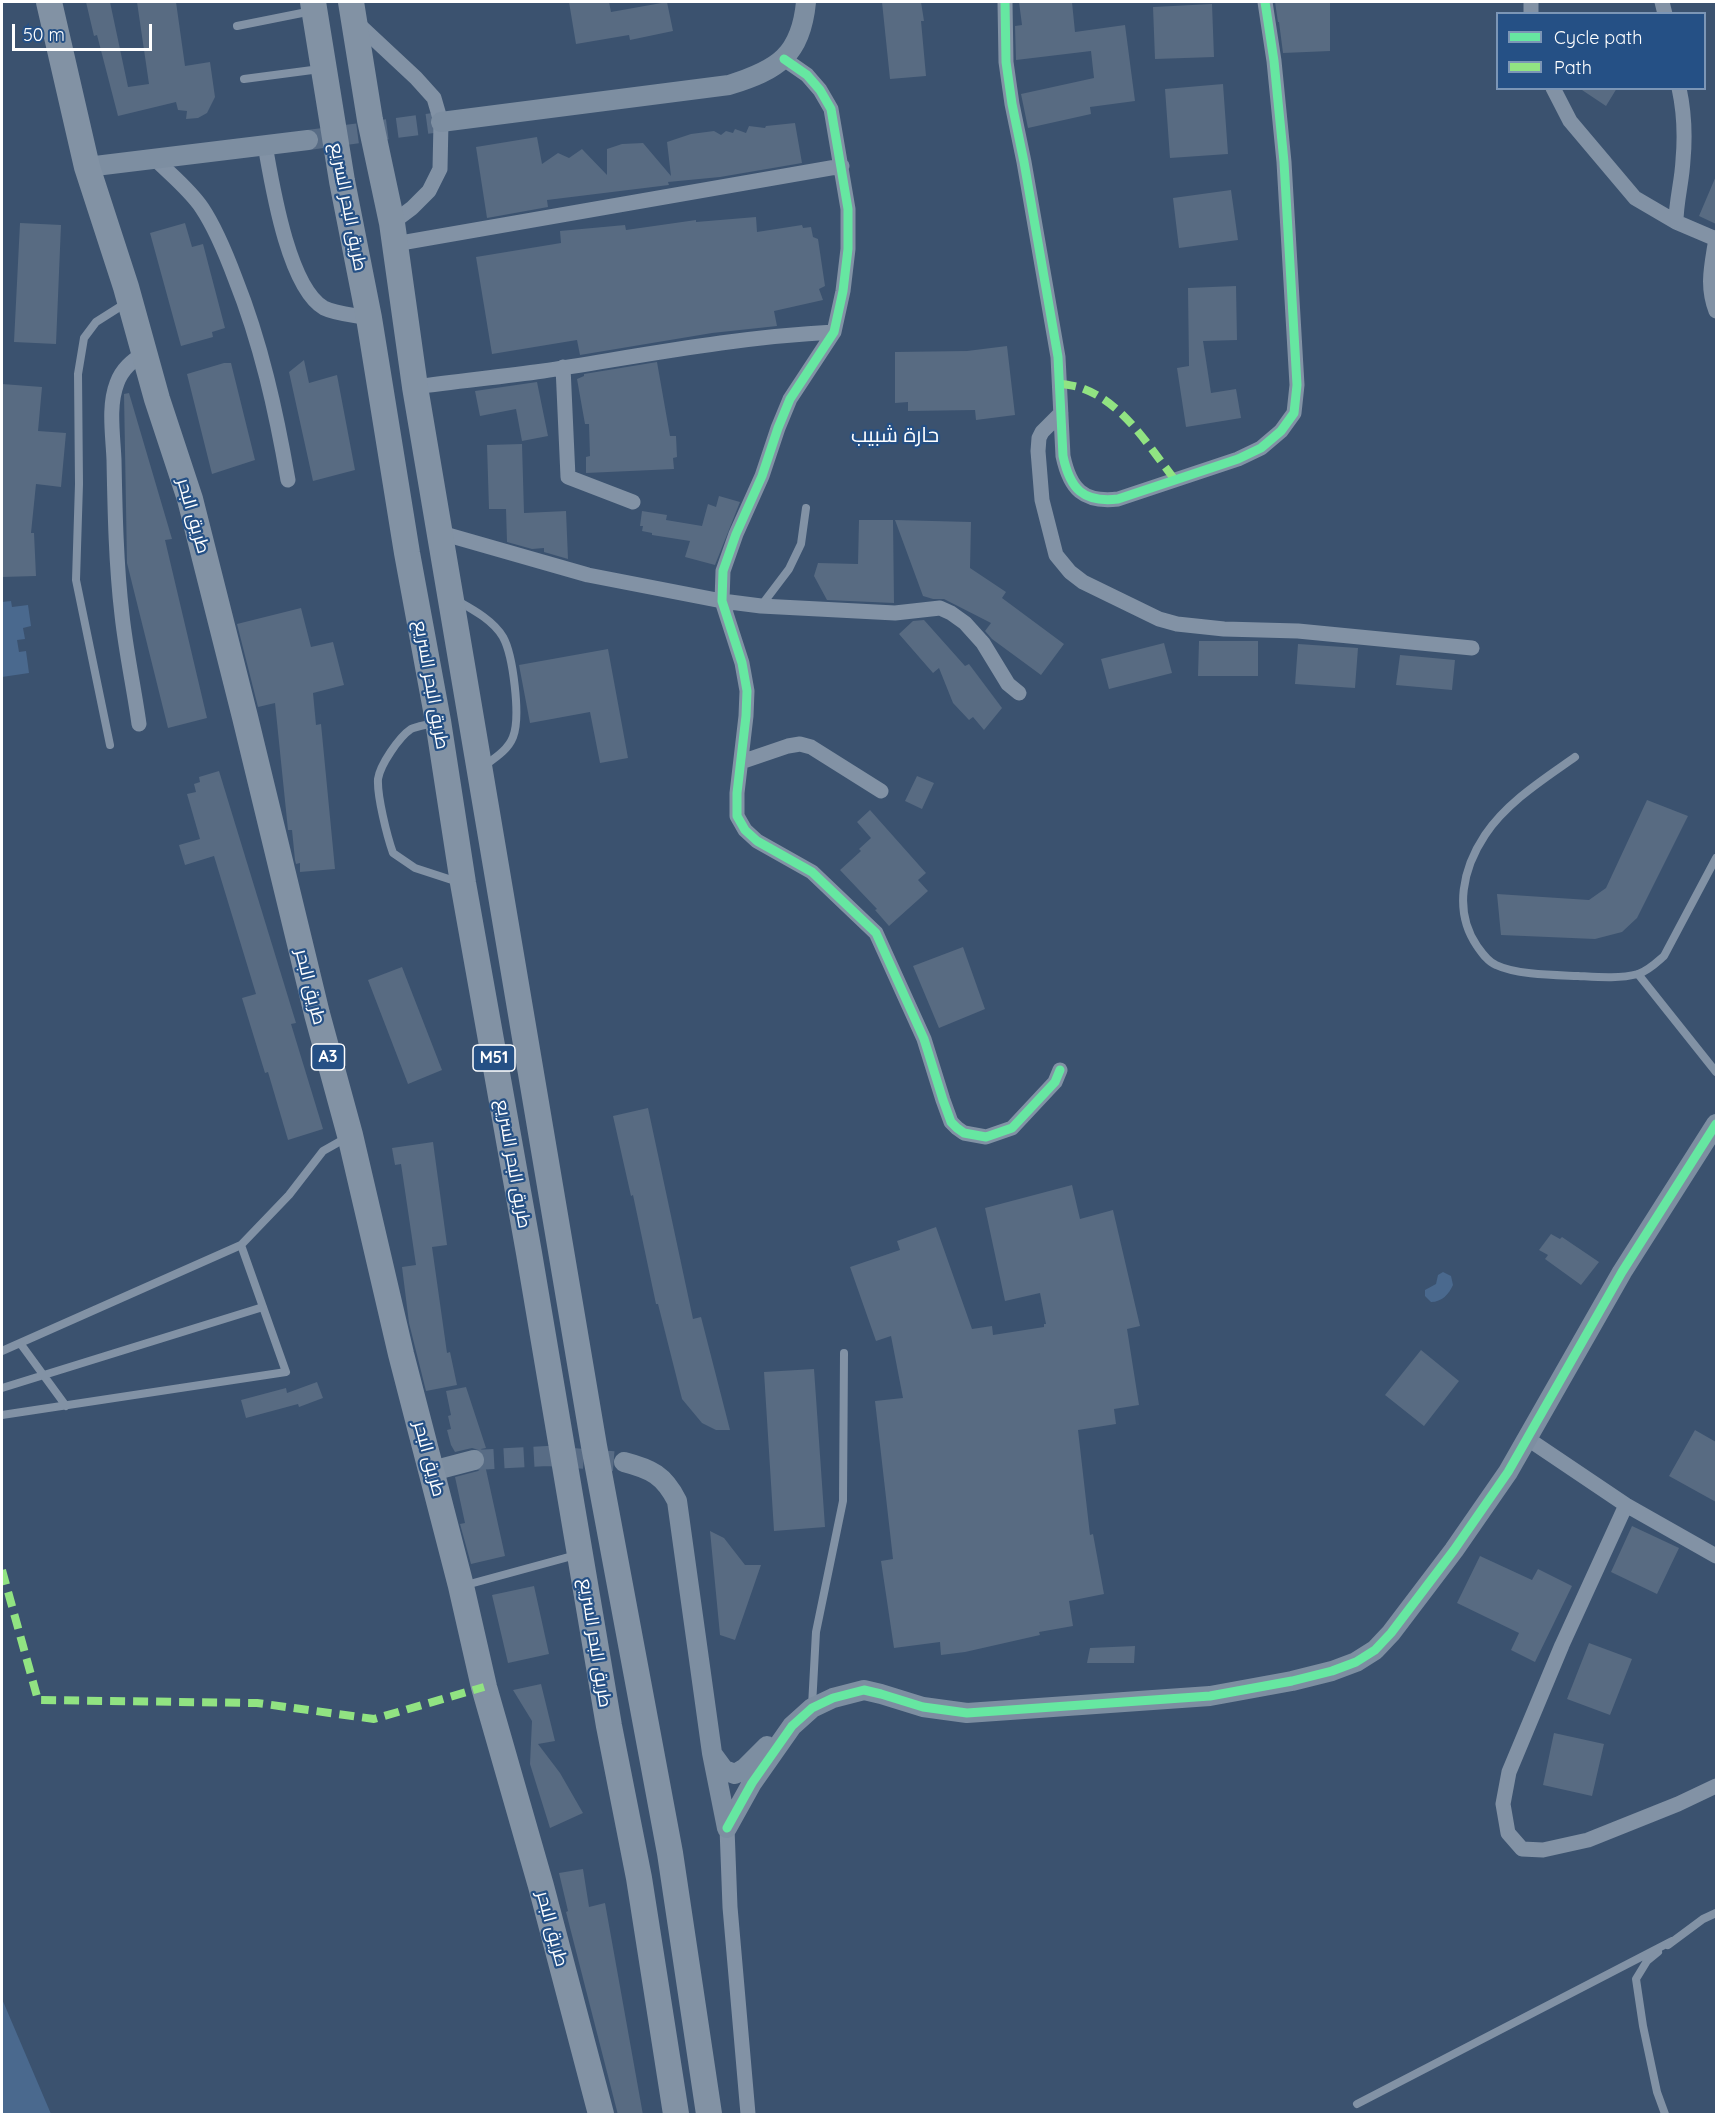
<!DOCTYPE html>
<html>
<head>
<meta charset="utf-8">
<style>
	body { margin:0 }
	#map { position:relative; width:1718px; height:2116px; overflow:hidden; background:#3b526f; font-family:Quicksand,sans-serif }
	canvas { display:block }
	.frame { position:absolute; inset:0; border:3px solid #fff; pointer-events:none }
	.legend { position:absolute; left:1496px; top:12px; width:210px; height:78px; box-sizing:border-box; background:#255085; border:2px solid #7c96b6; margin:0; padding:8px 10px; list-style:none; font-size:18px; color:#fff }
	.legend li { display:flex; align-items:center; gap:12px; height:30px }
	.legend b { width:30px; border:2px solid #7c96b6 }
	.scale { position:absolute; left:12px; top:24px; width:140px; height:27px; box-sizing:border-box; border:3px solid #fff; border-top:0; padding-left:8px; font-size:18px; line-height:21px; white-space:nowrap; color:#fff; -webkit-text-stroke:4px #255085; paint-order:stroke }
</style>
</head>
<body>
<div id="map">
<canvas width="1718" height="2116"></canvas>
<div class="frame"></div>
<ul class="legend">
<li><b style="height:8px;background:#66e7a1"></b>Cycle path</li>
<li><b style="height:8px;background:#91e382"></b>Path</li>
</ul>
<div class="scale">50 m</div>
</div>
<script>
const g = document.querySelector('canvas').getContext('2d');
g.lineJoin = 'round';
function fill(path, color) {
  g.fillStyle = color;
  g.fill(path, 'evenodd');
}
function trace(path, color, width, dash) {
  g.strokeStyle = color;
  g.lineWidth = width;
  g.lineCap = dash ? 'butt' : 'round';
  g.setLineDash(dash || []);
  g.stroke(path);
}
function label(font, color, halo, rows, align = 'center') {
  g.font = font + ' Quicksand,Cairo,sans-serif';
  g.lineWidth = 4.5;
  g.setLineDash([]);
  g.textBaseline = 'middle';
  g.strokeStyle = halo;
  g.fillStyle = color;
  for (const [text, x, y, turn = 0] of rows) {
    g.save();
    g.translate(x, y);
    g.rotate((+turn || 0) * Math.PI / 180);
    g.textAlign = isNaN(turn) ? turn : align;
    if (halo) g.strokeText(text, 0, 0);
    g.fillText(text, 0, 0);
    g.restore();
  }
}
const water = new Path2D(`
	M11,601L12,607L28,605L31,626L23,628L25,639L17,640L19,652L26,651L29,673L2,677V602Z
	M1443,1272L1451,1276L1453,1285C1449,1294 1442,1302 1431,1302L1425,1296V1290L1436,1284L1438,1275Z
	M2,1999L51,2114H2Z`);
const building = new Path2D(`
	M86,2H110L128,87L149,84L137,2H176L185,66L210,62L215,97L207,113L198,118L186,119L187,111L178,110L176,102L118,116L97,35L94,36Z
	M569,2H609L611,12L667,2L673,31L630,40L629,35L576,44Z
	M882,2H921L924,21H921L926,76L890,79Z
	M1019,2H1072L1075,32L1125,25L1135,101L1090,107L1091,114L1028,128L1021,94L1094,78L1091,51L1016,60L1015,26L1022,25Z
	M1275,2H1330V51L1283,53L1279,22H1278Z
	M1212,4L1214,57L1155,59L1153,7Z
	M1223,84L1228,154L1170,158L1165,89Z
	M1579,88H1617L1606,106Z
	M795,123L802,163L720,177L668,182L669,185L547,200L548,207L487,218L476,147L537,137L542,164L558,153L569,158L582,149L607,175V149L622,144L643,143L671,176L667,142L691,134L714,131L721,135L726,131L733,133L735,129L746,133L749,126L765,128L766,126Z
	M1716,176V224L1699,216Z
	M1231,190L1238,240L1179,248L1173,198Z
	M756,217L757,232L802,225L803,228L811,227L813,237L818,239L825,286L819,289L823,300L774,311L777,326L712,333L580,355L577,340L492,354L476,257L561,243L560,231L625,225L626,230L696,220V222Z
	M20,223L61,225L56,344L14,342Z
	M185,223L192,247L203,244L225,328L212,332L213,337L181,346L150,233Z
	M1236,286L1237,340L1203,341L1211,393L1236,389L1241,418L1186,427L1177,368L1189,366L1188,288Z
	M1007,346L1015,415L976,420L975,410L908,411V402L895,403V352L967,351Z
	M304,360L309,383L337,375L355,470L313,481L289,372Z
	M657,362L670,436H676L677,457L673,458L674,469L586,473V457L590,456L589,424H585L577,379L584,376V374Z
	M224,363H231L255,460L212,474L187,374Z
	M537,382L548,436L522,441L516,409L480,416L475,391Z
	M2,384L42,387L38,431L66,433L61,487L36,484L31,533H34L36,576L2,577Z
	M129,393L172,539L165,540L207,718L168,728L127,563L124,394Z
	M522,444L524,513L566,511L568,559L544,552V548L532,549L507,542L506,509H489L487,445Z
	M719,496L740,502L715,565L685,557L690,541L652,535V533L642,531L643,526H640L642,511L667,515L666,520L702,526L708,504L716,507Z
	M859,520H893L894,603L827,600L814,576L818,563L858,564Z
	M895,520L971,522L970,568L1006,592L1002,598L1064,644L1041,675L992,639L985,631L991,623L944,599H933L923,596Z
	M301,608L311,647L333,642L344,685L313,693L316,725L321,724L335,869L300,872V863L296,864L295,860L292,830H288L275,703L258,707L237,624Z
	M924,620L965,666L969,664L1002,708L984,730L973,717L969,720L953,703L939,668L933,673L899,634L913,621Z
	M1199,641H1258V676H1198Z
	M1164,643L1172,673L1109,689L1101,659Z
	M1298,644L1358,648L1355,688L1295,684Z
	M608,649L628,758L600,763L590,712L530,723L519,665Z
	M1400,655L1455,660L1452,690L1396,685Z
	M219,771L296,1023L291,1024L323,1129L288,1140L268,1072L265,1073L242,998L256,994L214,856L185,865L179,845L200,839L187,794L196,792L194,784L200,782L199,777Z
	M917,776L934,783L922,809L905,801Z
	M1647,800L1688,816L1637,918L1622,932L1595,939L1501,935L1497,894L1589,900L1606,888Z
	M870,810L926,873L918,880L928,891L889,926L875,910L877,909L840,870L861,851L859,849L871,838L857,822Z
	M963,947L985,1009L939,1028L913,966Z
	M402,967L442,1070L408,1084L368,980Z
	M648,1108L693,1319L701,1317L730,1430H716L702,1423L682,1399L658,1304H656L633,1195L631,1196L613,1116Z
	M433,1142L447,1245L432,1247L447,1353L450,1352L457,1385L426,1391L409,1323L402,1267L416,1265L401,1164L395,1165L392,1148Z
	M1072,1185L1080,1219L1113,1210L1140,1326L1127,1329L1139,1405L1114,1409L1116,1424L1078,1430L1090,1535L1093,1534L1104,1594L1069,1601L1073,1626L1039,1632L1040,1635L965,1652L941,1655L940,1642L894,1648L881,1561L893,1559L875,1401L903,1398L891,1336L876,1341L850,1267L900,1250L897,1241L936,1227L972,1329L992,1326L993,1335L1044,1327V1324H1046L1040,1293L1005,1301L985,1208Z
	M1551,1234L1560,1239L1562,1237L1599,1262L1581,1285L1545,1259L1548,1255L1539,1250Z
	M1421,1350L1459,1381L1424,1426L1385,1395Z
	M814,1369L825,1527L774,1531L764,1372Z
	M317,1382L323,1398L299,1407L298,1404L246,1418L241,1400L286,1388L287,1393Z
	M466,1387L486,1448L481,1449L482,1451L472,1448L455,1452L451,1445L447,1430L451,1429L448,1416L451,1415L446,1391Z
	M1695,1430L1716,1442V1502L1669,1476Z
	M485,1465L505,1556L471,1564L460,1524L465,1523L455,1477L478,1471Z
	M1632,1526L1679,1548L1657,1594L1611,1572Z
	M710,1531L724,1538L745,1565H761L735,1640L720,1635Z
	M1480,1556L1532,1580L1538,1569L1572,1586L1535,1662L1511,1650L1519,1633L1457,1603Z
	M534,1586L549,1654L508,1663L492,1595Z
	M1589,1643L1632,1659L1610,1715L1567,1699Z
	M1135,1646L1134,1663H1087L1090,1648Z
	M541,1684L555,1741L538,1744L560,1773L583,1813L550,1828L530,1764L532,1721L513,1690Z
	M1554,1733L1604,1744L1592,1796L1543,1785Z
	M583,1869L589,1907L605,1903L643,2115H618L566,1912L568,1911L559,1873Z`);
const secondaryTunnel = new Path2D(`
	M308,140L441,122
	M474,1460L547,1456L624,1462`);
const lane = new Path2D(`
	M237,26L312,11
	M244,79L320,69
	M456,600C472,609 493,620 503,637C513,655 521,717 513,737C508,750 495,758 484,766
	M761,606L789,569L801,544L806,508
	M433,723C427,725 417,726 411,729C399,737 380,765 378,779C377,796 387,836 393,853L415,868L458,882
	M110,745L76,580L79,484L78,374L84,338L96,322L126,303
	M1575,757C1544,779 1507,802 1485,835C1463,868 1453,911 1477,946C1482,953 1488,962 1496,965C1517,975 1555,975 1578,976C1597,977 1619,979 1638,974C1648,971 1656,963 1664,956L1716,858
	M1638,974L1716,1072
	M241,1245L289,1195L323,1151L346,1138
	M20,1343L66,1406
	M2,1351L241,1245L286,1372L2,1415
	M2,1388L263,1307
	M466,1585L576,1555
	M812,1706L816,1632L843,1501L844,1353
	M1668,1945L1703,1919L1716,1913
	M1658,1952L1647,1961L1636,1979L1643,2026L1657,2092L1665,2114
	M1357,2104L1672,1941`);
const street = new Path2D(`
	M1005,2L1006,62L1012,104L1024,162L1058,357L1063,456C1070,489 1083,503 1118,499L1238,459L1261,448L1281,431L1294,413L1297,385L1284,162L1274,61L1265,2
	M1662,2L1665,14
	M1531,14V2
	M356,22L416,78L434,98L441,122L440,169L429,191L412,208L392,223
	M784,59L807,75L820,90L831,109L848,209V249L843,291L834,332L790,399L778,428L762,476L736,534L723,571L722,601L742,663L747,691L746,716L737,793V816L745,830L757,841L812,872L876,933L924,1039L943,1100L951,1122L957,1128L964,1133L986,1137L1012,1128L1055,1082L1060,1070
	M1553,88L1570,121L1635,198L1676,222L1716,239
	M265,145C272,184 288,287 324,308C336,314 355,315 369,318
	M155,159C170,174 190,190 202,208C216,229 226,254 235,278C261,343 276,411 288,480
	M1676,222C1676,201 1682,182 1683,160C1685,138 1684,111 1679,88
	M1716,238C1712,265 1706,285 1716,311
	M395,244L842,166
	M563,367L568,477L633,502
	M415,387C458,381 500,377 543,371C640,356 735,337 834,332
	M1061,413L1042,432L1039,438L1038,451L1042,500L1056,555L1070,572L1083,582L1159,619L1177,624L1224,629L1298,631L1472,648
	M441,533L588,575L722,601L761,606L895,613L940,608L951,613L965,623L983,643L1008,684L1019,693
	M139,724C134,688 126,652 122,615C116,564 115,512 114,460C113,435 108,406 117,383C122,369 132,361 144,353
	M741,762L788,746L800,744L811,747L881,791
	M1528,1439L1626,1505L1716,1556
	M1626,1505L1562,1645L1509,1772L1503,1804L1508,1833L1522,1849L1543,1850L1588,1840L1678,1804L1716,1786
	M727,1828L730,1907L748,2114`);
const secondary = new Path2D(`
	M441,122L729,85C778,70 801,55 806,2
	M87,167L308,140
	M624,1462C651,1469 664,1475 677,1501L712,1753L727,1828
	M432,1471L474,1460
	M713,1755L724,1770L735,1774L745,1768L767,1746
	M727,1828L752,1783L792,1726L812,1708L833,1698L864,1690L881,1694L923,1707L967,1713L1210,1696L1292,1681L1332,1671L1356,1662L1375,1650L1391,1633L1454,1550L1508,1472L1622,1272L1716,1124`);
const highway = new Path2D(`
	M49,2L87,167L126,287L157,399L190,499L245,717L317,1014L350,1135L401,1354L461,1586L484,1687L541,1886L601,2114
	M313,2L342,181L369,318L407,553L438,721L463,883L529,1253L609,1726L639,1878L676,2114
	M351,2L370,120L392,223L415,387L594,1446L670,1853L709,2114`);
const quiet = new Path2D(`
	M1061,384C1068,385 1077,386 1084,389C1124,404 1150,448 1175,480
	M2,1570L38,1700L257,1703L374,1719L484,1687`);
const cycleway = new Path2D(`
	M1005,2L1006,62L1012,104L1024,162L1058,357L1063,456C1070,489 1083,503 1118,499L1238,459L1261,448L1281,431L1294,413L1297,385L1284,162L1274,61L1265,2
	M784,59L807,75L820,90L831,109L848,209V249L843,291L834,332L790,399L778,428L762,476L736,534L723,571L722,601L742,663L747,691L746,716L737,793V816L745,830L757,841L812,872L876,933L924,1039L943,1100L951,1122L957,1128L964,1133L986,1137L1012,1128L1055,1082L1060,1070
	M727,1828L752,1783L792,1726L812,1708L833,1698L864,1690L881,1694L923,1707L967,1713L1210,1696L1292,1681L1332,1671L1356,1662L1375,1650L1391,1633L1454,1550L1508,1472L1622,1272L1716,1124`);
const shields = [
	[328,1057,33],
	[494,1058,42]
];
const shieldNames = [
	["A3",328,1057],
	["M51",494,1058]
];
const streetNames = [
	["طريق البحر السريع",348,207,79],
	["طريق البحر",193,516,74],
	["طريق البحر السريع",431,685,80],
	["طريق البحر",310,987,76],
	["طريق البحر السريع",513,1164,80],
	["طريق البحر",429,1459,75],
	["طريق البحر السريع",595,1643,81],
	["طريق البحر",552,1929,75]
];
const quarterNames = [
	["حارة شبيب",895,436]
];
fill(water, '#4a698e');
fill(building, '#586b82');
trace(secondaryTunnel, '#586c85', 20, [20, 10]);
trace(lane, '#8292a5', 8);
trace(street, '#8292a5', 15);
trace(secondary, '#7d8ea1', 20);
trace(highway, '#8292a4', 26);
trace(quiet, '#91e382', 8, [15, 8]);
trace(cycleway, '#66e7a1', 9);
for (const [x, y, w] of shields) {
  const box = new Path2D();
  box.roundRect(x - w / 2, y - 13, w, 26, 4.5);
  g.fillStyle = '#255085';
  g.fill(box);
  trace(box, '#fff', 1.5);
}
label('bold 16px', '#fff', null, shieldNames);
label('18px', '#fff', '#255085', streetNames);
label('21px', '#fff', '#255085', quarterNames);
</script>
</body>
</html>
